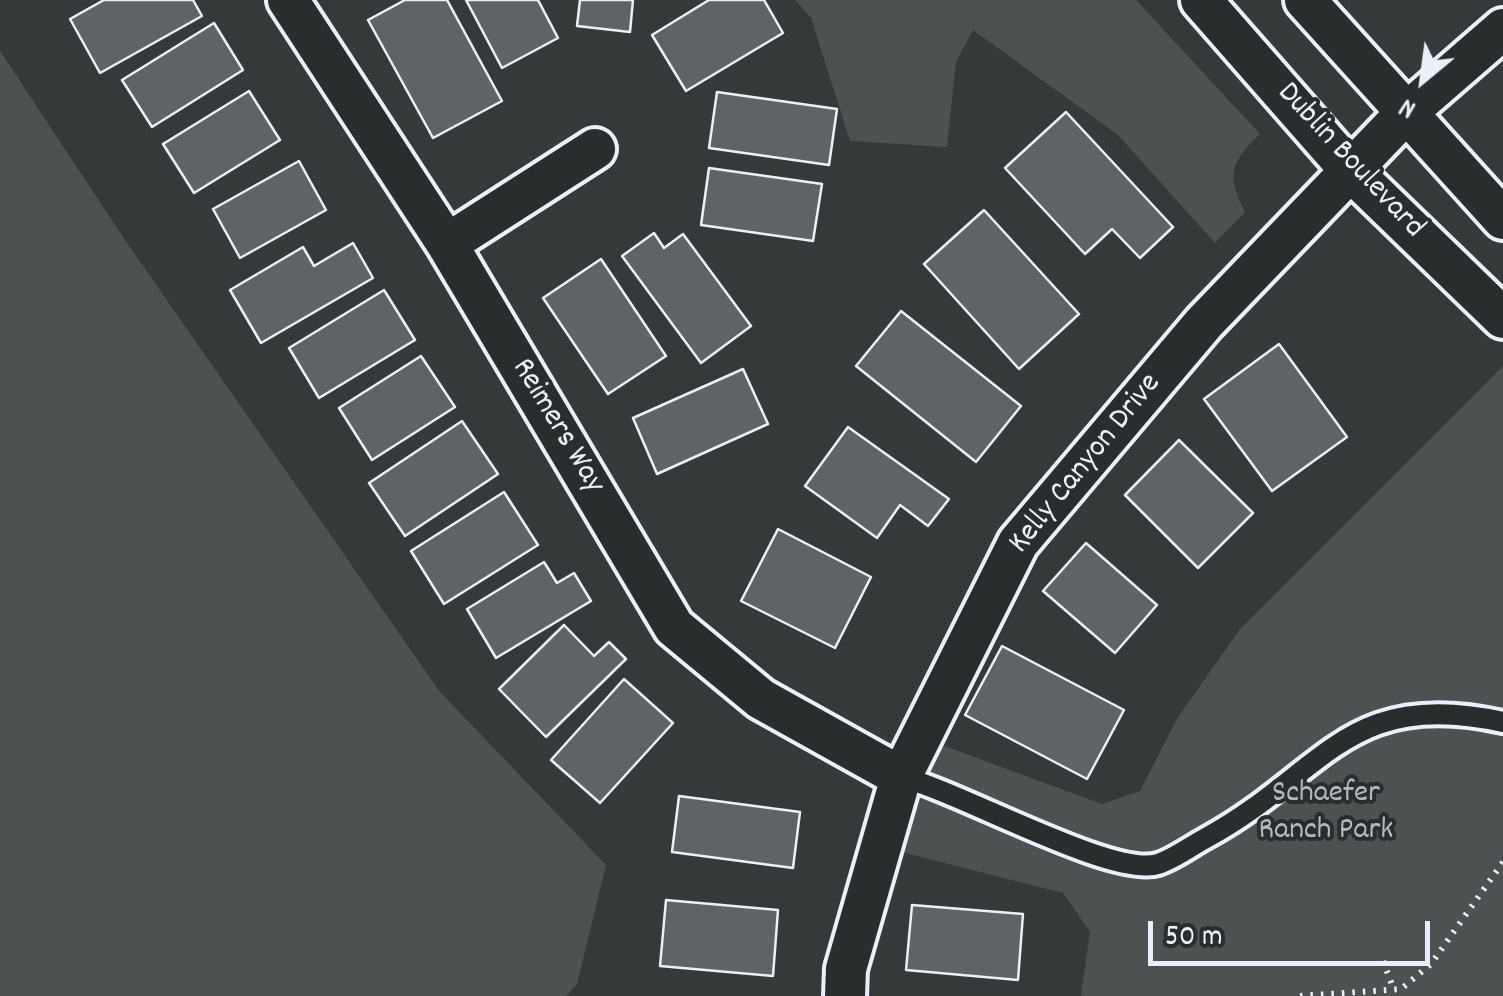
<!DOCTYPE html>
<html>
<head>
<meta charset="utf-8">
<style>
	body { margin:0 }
	#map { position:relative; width:1503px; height:996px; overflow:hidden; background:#35393a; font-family:Dekko,sans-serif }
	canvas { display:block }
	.north { position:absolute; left:1373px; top:30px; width:100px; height:100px; -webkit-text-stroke:8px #2a2d2e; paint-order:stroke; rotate:209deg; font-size:28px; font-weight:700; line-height:40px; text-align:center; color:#e8f1f8 }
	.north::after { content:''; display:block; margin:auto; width:35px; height:45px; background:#e8f1f8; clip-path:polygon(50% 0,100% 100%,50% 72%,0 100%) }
	.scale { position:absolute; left:1148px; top:921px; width:282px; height:45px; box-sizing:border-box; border:5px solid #e8f1f8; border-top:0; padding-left:12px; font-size:30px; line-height:35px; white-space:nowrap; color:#e8f1f8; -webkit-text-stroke:8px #2a2d2e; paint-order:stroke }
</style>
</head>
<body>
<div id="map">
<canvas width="1503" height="996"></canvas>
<div class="north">N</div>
<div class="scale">50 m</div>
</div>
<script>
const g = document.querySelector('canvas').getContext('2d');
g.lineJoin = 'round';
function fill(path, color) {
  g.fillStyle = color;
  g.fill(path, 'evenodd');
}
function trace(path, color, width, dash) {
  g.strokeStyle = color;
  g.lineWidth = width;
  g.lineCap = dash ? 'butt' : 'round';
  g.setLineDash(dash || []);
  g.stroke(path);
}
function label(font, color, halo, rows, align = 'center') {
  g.font = font + ' Dekko,sans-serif';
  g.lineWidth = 8;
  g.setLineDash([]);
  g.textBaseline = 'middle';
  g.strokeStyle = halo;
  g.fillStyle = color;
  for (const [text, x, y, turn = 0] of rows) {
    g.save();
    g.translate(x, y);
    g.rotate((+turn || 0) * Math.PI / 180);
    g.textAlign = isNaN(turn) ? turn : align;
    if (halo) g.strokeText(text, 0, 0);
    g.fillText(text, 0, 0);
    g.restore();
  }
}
const green = new Path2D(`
	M795,0H1136L1260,134C1230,163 1226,174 1245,212L1215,243L1118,135L973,30L956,62L947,147L850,141L811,18Z
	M0,51L127,243L440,692L606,865L577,984L566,996H0Z
	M1503,366V996H1081L1090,932L1063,893L901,852L936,743L1102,804L1140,791L1178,717L1240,629Z`);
const building = new Path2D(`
	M104,0H193L202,16L100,73L70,19Z
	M405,0H447L502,101L433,138L368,20Z
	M466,0H538L558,38L502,68Z
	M580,0H633L630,32L577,26Z
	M709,0H764L783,33L686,91L652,35Z
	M214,23L243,70L152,127L122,80Z
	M249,91L280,140L194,193L163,144Z
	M717,92L837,109L829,165L709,148Z
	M1066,112L1173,227L1140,258L1112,229L1085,254L1005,168Z
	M299,161L326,210L240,258L213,209Z
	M709,168L822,184L813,241L701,225Z
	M984,210L1079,314L1019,369L924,264Z
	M654,233L664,248L683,234L751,326L701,363L622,256Z
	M353,243L373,278L261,343L230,290L303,247L314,266Z
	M601,259L666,356L608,394L543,298Z
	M384,290L415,340L319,398L289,348Z
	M901,311L1021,406L976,462L856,366Z
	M1279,344L1347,437L1272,491L1204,399Z
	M421,356L455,407L372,460L339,408Z
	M743,369L768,424L657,474L633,418Z
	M462,421L498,474L405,536L369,483Z
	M848,427L949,499L928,526L900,505L877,538L805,486Z
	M1179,440L1253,513L1198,568L1125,495Z
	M504,492L538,545L444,604L411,551Z
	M778,529L871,577L835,648L741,601Z
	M1086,543L1157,605L1115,653L1043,591Z
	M544,562L557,583L574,573L591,601L496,658L467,609Z
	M564,625L594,656L609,642L626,659L546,737L499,689Z
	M1002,646L1124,710L1087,779L965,715Z
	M624,679L673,723L600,803L551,760Z
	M679,796L800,812L793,868L672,852Z
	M666,900L778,910L773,976L660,966Z
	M912,905L1023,914L1018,980L906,970Z`);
const path = new Path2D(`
	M1383,961L1394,990
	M1300,996L1401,989L1431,964L1503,862`);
const service = new Path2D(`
	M901,777C959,791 1112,878 1158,864C1174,859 1191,846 1206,838C1324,774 1347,687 1503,722`);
const minor = new Path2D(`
	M288,0L447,244L674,627L761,699L901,777
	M1201,0L1350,170L1503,318
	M1305,0L1503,219
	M447,244L595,149
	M845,996L846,969L901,777L1018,543L1204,323L1404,115L1503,29`);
const streetNames = [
	["Dublin Boulevard",1349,162,47],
	["Reimers Way",556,427,59],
	["Kelly Canyon Drive",1087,465,-51]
];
const parkNames = [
	["Schaefer",1326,796],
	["Ranch Park",1326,833]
];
fill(green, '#4d5152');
fill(building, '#5f6365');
trace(building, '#e8f1f8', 2.5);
trace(service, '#e8f1f8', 28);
trace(minor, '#e8f1f8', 48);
trace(path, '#e8f1f8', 6, [2.5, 8]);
trace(service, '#2a2d2e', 20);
trace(minor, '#2a2d2e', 40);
label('32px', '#e8f1f8', '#2a2d2e', streetNames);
label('32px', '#b2b9be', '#2a2d2e', parkNames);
</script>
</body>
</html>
